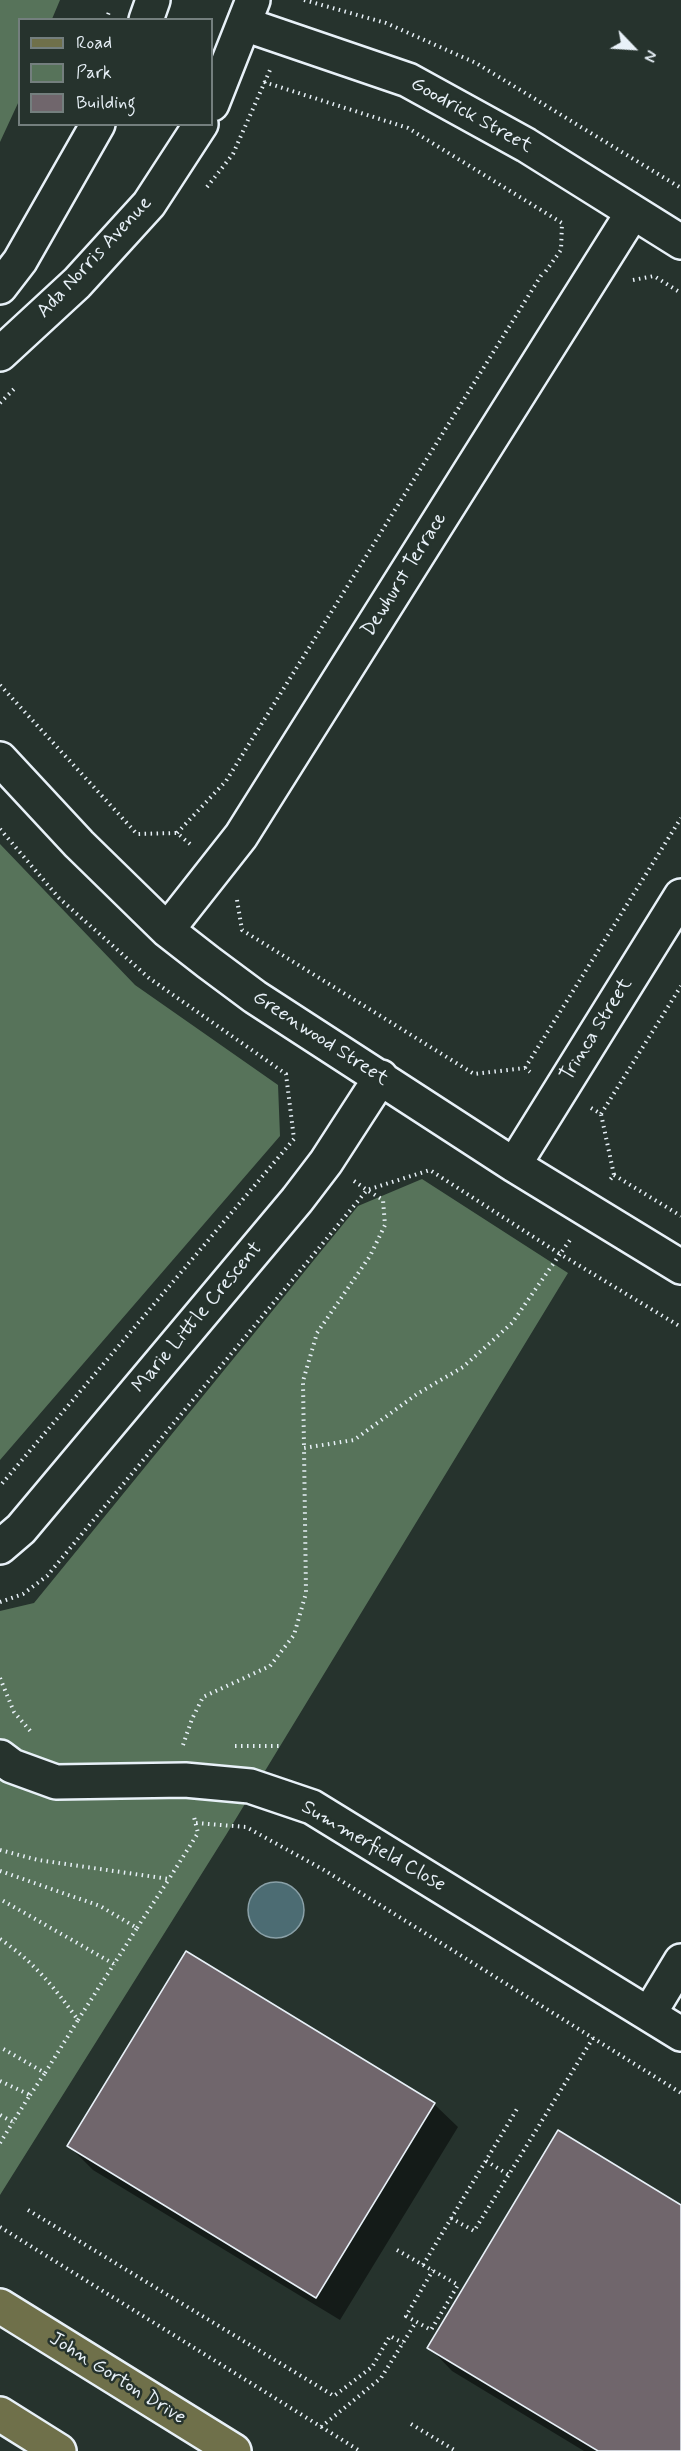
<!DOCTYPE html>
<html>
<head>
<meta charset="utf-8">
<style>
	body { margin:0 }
	#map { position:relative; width:681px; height:2451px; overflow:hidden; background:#26332d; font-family:Mynerve,sans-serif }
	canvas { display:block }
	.legend { position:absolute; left:18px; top:18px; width:195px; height:108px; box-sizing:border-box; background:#26332d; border:2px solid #747f7e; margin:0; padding:8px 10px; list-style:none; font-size:18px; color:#e8f1f8 }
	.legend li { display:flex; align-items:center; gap:12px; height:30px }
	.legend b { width:30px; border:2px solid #747f7e }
	.north { position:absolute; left:603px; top:18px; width:60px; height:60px; -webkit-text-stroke:4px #26332d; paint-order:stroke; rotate:115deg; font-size:16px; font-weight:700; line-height:24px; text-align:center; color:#e8f1f8 }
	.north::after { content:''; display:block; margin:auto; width:21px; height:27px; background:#e8f1f8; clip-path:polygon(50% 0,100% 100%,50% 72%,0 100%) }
</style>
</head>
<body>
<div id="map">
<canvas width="681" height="2451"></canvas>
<ul class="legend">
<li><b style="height:8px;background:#6f704a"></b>Road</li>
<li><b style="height:16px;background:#57735a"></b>Park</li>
<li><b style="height:16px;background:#70666c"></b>Building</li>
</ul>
<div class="north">N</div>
</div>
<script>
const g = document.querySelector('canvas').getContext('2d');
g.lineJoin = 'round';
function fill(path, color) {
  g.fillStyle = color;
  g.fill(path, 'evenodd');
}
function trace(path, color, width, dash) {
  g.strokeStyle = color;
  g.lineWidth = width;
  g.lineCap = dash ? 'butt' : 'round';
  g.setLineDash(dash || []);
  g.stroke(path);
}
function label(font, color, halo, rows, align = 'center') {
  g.font = font + ' Mynerve,sans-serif';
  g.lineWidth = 5;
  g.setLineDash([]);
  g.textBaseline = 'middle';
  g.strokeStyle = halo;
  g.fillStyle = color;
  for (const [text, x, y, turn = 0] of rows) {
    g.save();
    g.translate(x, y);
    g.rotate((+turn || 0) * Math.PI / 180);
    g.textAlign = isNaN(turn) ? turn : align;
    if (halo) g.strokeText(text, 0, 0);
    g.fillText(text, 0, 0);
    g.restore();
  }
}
const green = new Path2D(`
	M0,0H60L52,19L20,20L19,101L0,142Z
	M0,844L135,985L278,1085L280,1136L0,1460Z
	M422,1179L568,1273L226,1835L0,2195V1611L34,1603L358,1206Z`);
const water = new Path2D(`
	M248 1910a28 28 0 1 1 56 0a28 28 0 1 1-56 0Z`);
const shadow = new Path2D(`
	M434,2104L458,2127L340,2320L93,2170L69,2146Z
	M681,2207V2451H584L452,2371L429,2347Z`);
const building = new Path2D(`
	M186,1951L435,2103L316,2298L67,2146Z
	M558,2130L681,2205V2451H598L427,2348Z`);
const path = new Path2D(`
	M304,0L386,23L476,63L681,188
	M106,20L109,12
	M264,82L408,128L562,223L561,250L543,275
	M207,187L233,154L270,70
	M633,280L654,276L681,293
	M0,403L16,387
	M0,685L137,834L177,833L190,844
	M0,829L59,898L149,978L286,1074L294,1139L0,1486
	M177,833L226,781L542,274
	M237,900L242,930L474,1074L525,1068L530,1072
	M525,1068L681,818
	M591,1108L601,1114L614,1175L609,1181
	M601,1114L681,986
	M614,1175L681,1216
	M354,1181L367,1190L430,1170L560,1254L570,1240
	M0,1602L23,1594L47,1576L367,1190L383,1200L385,1225L370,1256L317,1333L303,1381L304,1448
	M0,1678L14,1712L32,1733
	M183,1745L192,1719L203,1697L270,1666L294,1635L306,1593L304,1448L354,1440L417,1394L463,1367L512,1323L560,1254L681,1327
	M235,1746H283
	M196,1823L246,1827L324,1870L681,2093
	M0,1850L38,1860L169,1879L198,1833L194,1817
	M0,1871L100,1906L137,1928L114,1964L0,1899
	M137,1928L169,1879
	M0,1939C34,1962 54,1987 78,2020L45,2073L0,2047
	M78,2020L114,1964
	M0,2081L30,2095L13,2122L0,2115
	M30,2095L45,2073
	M0,2143L13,2122
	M486,2161L509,2175
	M28,2210L334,2396L372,2367L390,2336L403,2343
	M451,2218L474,2231L593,2038
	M0,2227L360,2451
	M397,2250L458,2285L431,2330L406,2316L433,2270
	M423,2265L517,2109
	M411,2424L456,2451
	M321,2427L381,2378L416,2322`);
const street = new Path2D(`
	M146,20L153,0
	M244,24L408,80L526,145L681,242
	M212,104L253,0
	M0,287L20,261L98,124
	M0,354L77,283L149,204L201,124
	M0,759L79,844L167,930L208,962L255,997L514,1165L681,1267
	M167,930L241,836L633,212
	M514,1165L681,896
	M0,1547L21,1529L297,1200L326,1162L381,1077
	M0,1757L12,1766L56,1782L185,1780L250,1786L312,1807L681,2034
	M649,2014L681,1961`);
const primary = new Path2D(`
	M0,2306L234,2451
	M0,2414L59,2451`);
const streetNames = [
	["Goodrick Street",471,116,29],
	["Ada Norris Avenue",95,258,-47],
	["Dewhurst Terrace",405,575,-58],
	["Trinca Street",597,1030,-58],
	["Greenwood Street",320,1039,33],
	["Marie Little Crescent",198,1318,-50],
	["Summerfield Close",373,1847,30],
	["John Gorton Drive",117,2379,32]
];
fill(green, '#57735a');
fill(water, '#4c6c73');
trace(water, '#8aa1a8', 1.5);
fill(shadow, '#0007');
fill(building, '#70666c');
trace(building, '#e8f1f8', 1.5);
trace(street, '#e8f1f8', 38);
trace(primary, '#e8f1f8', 38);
trace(path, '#e8f1f8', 4, [1.5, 4.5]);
trace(street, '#26332d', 33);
trace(primary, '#6f704a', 33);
label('20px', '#e8f1f8', '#26332d', streetNames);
</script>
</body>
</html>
